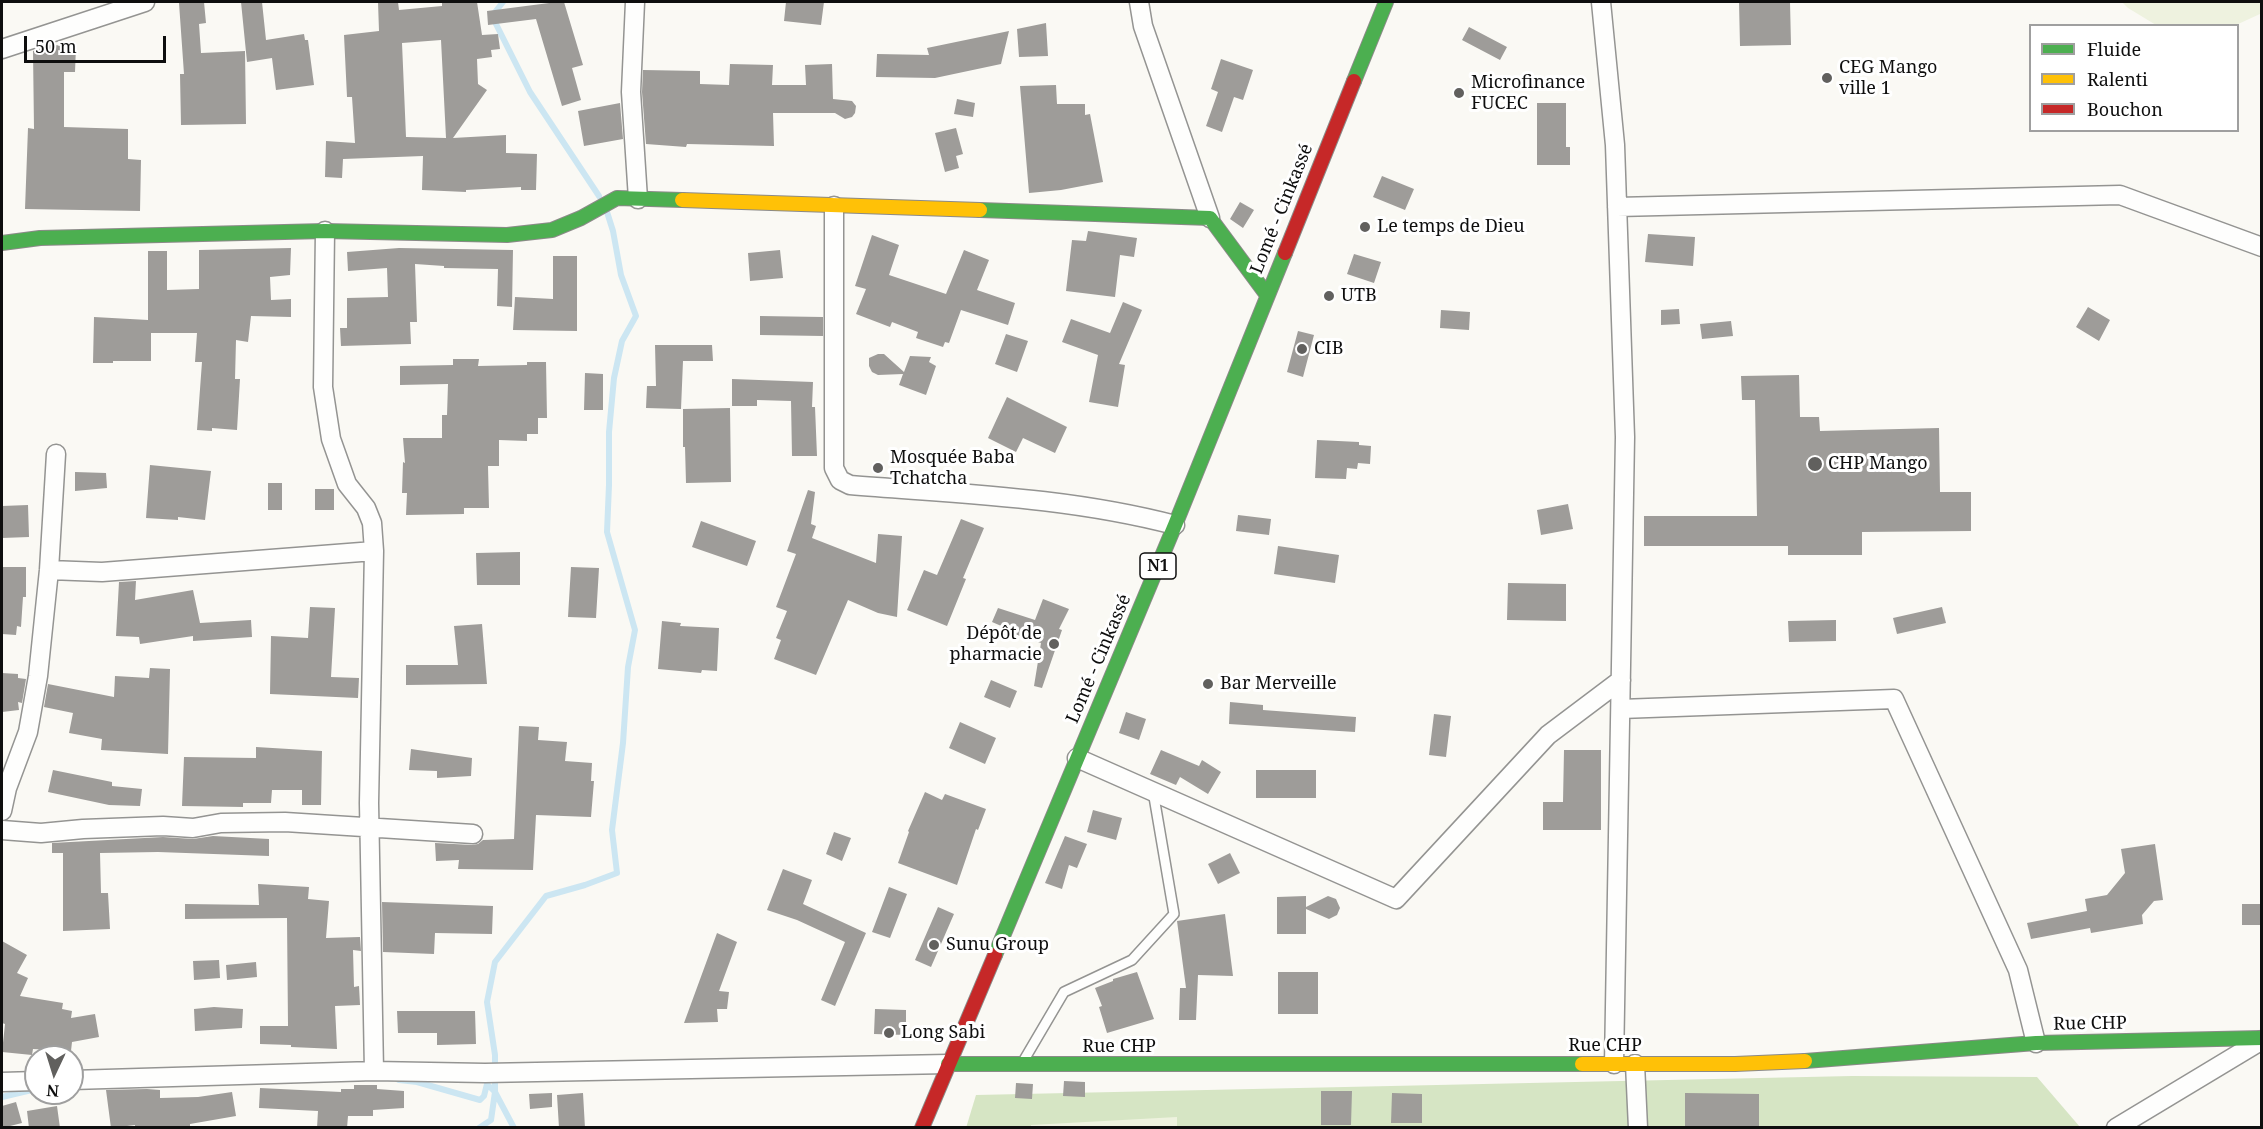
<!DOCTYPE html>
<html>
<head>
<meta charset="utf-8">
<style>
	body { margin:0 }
	#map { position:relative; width:2263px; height:1129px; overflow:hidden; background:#faf9f4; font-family:"Noto Serif",serif }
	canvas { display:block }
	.frame { position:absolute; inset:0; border:3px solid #0e0e0e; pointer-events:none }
	.legend { position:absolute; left:2029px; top:24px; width:210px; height:108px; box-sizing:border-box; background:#fff; border:2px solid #9f9f9f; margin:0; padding:8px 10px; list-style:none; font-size:18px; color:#0e0e0e }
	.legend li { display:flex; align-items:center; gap:12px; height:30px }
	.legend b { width:30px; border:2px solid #9f9f9f }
	.north { position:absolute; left:24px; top:1045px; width:60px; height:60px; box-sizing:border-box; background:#fff; border:2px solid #9f9f9f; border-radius:50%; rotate:184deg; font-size:16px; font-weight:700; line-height:24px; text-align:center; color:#0e0e0e }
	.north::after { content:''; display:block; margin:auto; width:21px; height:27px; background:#61605e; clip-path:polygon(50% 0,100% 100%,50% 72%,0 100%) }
	.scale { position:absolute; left:24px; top:36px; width:142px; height:27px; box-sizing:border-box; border:3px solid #0e0e0e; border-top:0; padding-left:8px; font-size:18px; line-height:21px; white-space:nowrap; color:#0e0e0e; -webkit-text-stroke:4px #fff; paint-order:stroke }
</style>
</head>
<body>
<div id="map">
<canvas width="2263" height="1129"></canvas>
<div class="frame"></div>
<ul class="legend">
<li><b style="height:8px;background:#4caf50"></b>Fluide</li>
<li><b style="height:8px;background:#ffc107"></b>Ralenti</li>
<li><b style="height:8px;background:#c62828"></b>Bouchon</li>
</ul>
<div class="north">N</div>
<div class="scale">50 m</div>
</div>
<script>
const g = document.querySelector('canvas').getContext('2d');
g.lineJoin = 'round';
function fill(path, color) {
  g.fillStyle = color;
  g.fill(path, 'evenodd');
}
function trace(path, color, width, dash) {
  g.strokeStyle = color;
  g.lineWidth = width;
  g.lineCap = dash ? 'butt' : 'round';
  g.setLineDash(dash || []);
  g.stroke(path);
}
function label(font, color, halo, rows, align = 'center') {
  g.font = font + ' "Noto Serif",serif';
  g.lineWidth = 6;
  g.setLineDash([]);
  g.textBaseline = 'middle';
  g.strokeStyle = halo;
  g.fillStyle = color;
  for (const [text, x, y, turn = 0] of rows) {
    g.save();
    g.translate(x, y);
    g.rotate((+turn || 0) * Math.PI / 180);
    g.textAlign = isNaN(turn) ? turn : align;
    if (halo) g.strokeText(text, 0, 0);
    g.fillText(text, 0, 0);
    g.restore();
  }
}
const forest = new Path2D(`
	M1852,1076L2037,1077L2080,1127L966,1128L976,1095Z`);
const pitch = new Path2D(`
	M2122,2H2261L2260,14L2236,25H2156L2128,8Z
	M1177,1117V1127H1031V1125Z`);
const stream = new Path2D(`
	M503,2L492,16L530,92L599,196
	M399,1080L417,1082L480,1100L484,1096L487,1084L495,1092L514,1128
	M2,1097L36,1089
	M479,1128L491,1120L495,1092V1055L487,1002L495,962L546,896L585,885L617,873L612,830L623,743L628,667L635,630L607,532L609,485V432L614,378L622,341L636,316L621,275L613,231L607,212`);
const building = new Path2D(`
	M204,2L206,23L199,24L201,53L245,51L246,124L181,125L180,74H184L179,3Z
	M241,2H262L266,40L304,34L305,40H308L314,85L276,90L272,58L247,62Z
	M378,2H398L399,10L442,6V2H477L482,35L498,34L500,49L491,50L492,57L477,59L478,84L487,90L453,138L506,135V153L537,154L536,190H521V187L466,190V192L422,190L423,156L343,159L342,178L325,177L326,141L355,143L352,97H347L344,35L379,31ZM441,40L446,138L406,137L402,43Z
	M557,2H564L583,65L572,68L581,100L562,106L536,19L488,25L487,11Z
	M786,2H824L821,25L784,21Z
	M1739,2H1790L1791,45L1740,46Z
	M1046,23L1048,56L1019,57L1017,29Z
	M1469,27L1507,47L1500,60L1462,40Z
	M1009,31L1001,64L935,78L876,77L877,54L929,55L927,48Z
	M50,45L76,46L75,72H64V127L128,129V159L141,160L140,211L25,209L28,128L34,129L33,51Z
	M1221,59L1253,70L1243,100L1234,97L1222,132L1206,126L1218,92L1211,89Z
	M730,64L773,65L772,85H806L805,65L832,64L833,99L852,101L856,106L855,113L852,117L845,119L835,113H773L774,146L687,144L686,147L646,144L642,92L643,70L700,71V84L729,85Z
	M1056,85L1057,104H1085V115L1090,114L1103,182L1061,190L1029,193L1020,86Z
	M957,99L975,103L973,117L954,114Z
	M620,103L623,139L584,146L578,111Z
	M1537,103H1566V147H1570V165H1537Z
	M956,128L963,154L956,156L959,168L945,172L935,133Z
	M1382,176L1414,189L1405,210L1373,197Z
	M1240,202L1254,210L1243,228L1230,219Z
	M1088,231L1137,238L1134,257L1120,255L1115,297L1066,291L1072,240L1086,241Z
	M1648,234L1695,237L1693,266L1645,262Z
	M872,235L899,245L889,275L946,294L964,250L989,260L977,290L1015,303L1008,325L961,310L949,343L945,342L943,347L916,338L918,332L892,322L890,327L856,314L866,289L855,286Z
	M291,248L290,275L270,277L271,300L291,299V317L251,316L248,342L236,340L235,379H240L237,430L212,428V431L197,430L202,362H195L197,333H151V361H113V363H93L94,317L148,320V251H167V290L199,289V250Z
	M399,248L513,250L512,307L497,306L498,269L444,268V266L415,264L417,322H410L411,344L341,346L340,328H347V298L388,297L387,268L348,271L347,252Z
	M780,250L783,278L750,281L748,253Z
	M1354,254L1381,262L1374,283L1347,274Z
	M553,256H577V331L513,330L515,297L553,299Z
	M1123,302L1142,310L1119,364L1125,365L1118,407L1089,402L1098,355L1062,342L1071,319L1110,333Z
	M2088,307L2110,320L2099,341L2076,327Z
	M1679,309L1680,324L1661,325V310Z
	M1441,310L1470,312L1469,330L1440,328Z
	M760,316L823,317V336L760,335Z
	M1731,321L1733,336L1702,339L1700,324Z
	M1298,331L1314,335L1303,377L1287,372Z
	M1006,334L1028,341L1017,372L995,364Z
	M655,345H712L713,361H683L681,409L646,408L647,386H656Z
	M878,354H884L904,372L910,356L931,357L929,362L936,366L926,395L899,385L903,374L878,375L872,372L869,366V358Z
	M453,359H479L478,366L527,365V362H546L547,418H538V434H527V441L499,440V466H488L489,508H464V514L406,515L407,493H402L403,462L405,463L403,438H442V415H447L448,384L400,385V366L453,365Z
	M585,373L603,374V410H584Z
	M1799,375L1800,417H1819L1820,431L1939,428L1940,492H1971V531L1862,532V555H1788V546H1644V516H1757L1755,400H1742L1741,376Z
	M732,379L813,382L812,407H815L817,456H792L791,401L757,400V406H732Z
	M1007,397L1067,427L1055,453L1023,438L1016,452L988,438Z
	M730,408L731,482L686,483L685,447H683V409Z
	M1317,440L1359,442V445L1371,446L1370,464L1358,463L1357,469L1347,468L1346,479L1315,478Z
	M150,465L211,471L205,520L178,517V520L146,518Z
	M75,472L106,473L107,488L75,491Z
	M268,483H282V510H268Z
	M315,489H334V510H315Z
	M808,490L815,492L811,524L816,526L812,538L876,563L878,534L902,536L897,617L878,613L848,600L816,675L774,659L781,640L776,638L787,611L776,607L796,554L787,551Z
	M1568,504L1573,529L1541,535L1537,510Z
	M28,505L29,537L2,538V506Z
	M1238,515L1271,519L1269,535L1236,531Z
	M961,519L984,528L963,578L966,579L947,626L907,610L924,570L937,575Z
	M701,521L756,541L747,566L692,547Z
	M1278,546L1339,555L1335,583L1274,574Z
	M520,552V585H477L476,553Z
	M2,567H26V597H23L21,627L17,626L16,635L2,634Z
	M571,567L599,568L596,618L568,617Z
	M136,581L135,600L193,590L200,623L251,620L252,637L193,641V636L140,644L139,637L116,636L119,582Z
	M1508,583L1566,584V621L1507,620Z
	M1043,599L1069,609L1059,629L1062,630L1042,688L1034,686L1041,643L1005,631L1006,628L992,622L998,608L1035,620Z
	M310,607L335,608L331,677L359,678L358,698L270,694L271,636L308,638Z
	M1942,607L1946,623L1897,634L1893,618Z
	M1836,620V641L1789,642L1788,621Z
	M662,621L681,623L680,626L719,628L717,671L702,670L701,673L658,669Z
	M482,624L487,684L406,685V665H458L454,626Z
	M150,668L170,669L168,754L101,750L102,739L69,733L73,713L44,707L48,684L114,697L115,676L149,678Z
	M2,673L18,674V678L26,679L22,703L18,702L19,710L2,712Z
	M991,680L1017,691L1010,708L984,697Z
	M1230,702L1263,705V710L1356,717L1355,732L1229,724Z
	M1126,712L1146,719L1139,740L1119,733Z
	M1434,714L1451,716L1446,757L1429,755Z
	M960,722L996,738L985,764L949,748Z
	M519,726L539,727L538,740L567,742L565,761L592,763L591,781H594L591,817L536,815L533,870L458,869L459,860L436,861L435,843L472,845L478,844L483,840L514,839Z
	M256,747L322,751L321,805H302V790H272L271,803H243V807L182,806L184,757L256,758Z
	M411,749L472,758L471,776L437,778V771L409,770Z
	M1161,750L1199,766L1202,760L1221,772L1208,794L1180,777L1176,785L1150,774Z
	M1564,750H1601V830H1543V802H1563Z
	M53,770L112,782V786L142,789L140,806L109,805L48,792Z
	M1256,770H1316V798H1256Z
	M925,792L942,800L945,794L986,809L978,830L976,829L957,885L898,863L909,832L908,831Z
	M1093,810L1122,818L1116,840L1087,832Z
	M834,832L851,838L842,861L826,854Z
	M213,836L269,839V856L158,852L100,853L101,893H108L110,929L63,931V853H52V843L163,837L193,839Z
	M1065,836L1087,844L1077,868L1069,865L1062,889L1045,883Z
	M2155,844L2163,900L2154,901L2142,915L2143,924L2091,933L2090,928L2031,939L2027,923L2087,911L2085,899L2107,895L2125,873L2121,849Z
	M1230,853L1240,873L1218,884L1208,864Z
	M783,869L812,880L803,904L866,933L835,1006L821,1000L845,942L797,920L767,910Z
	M258,884L309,887L308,899L329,901L326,938L360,937L361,951L353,950L354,987L359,986L360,1005L335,1006L337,1049L291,1047V1045L260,1044V1026H288L287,918L185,919V904L259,905Z
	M889,887L907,894L890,938L872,932Z
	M1306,896V907L1328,896L1336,899L1340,908L1337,915L1329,919L1306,909V934H1277V897Z
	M382,902L493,906L492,934L435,933L434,954L383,952Z
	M2242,904H2262V925H2242Z
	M938,907L954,914L931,967L915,960Z
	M1225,914L1233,976L1198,975L1196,1020H1179L1180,988H1186L1177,921Z
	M717,933L737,942L719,991L729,992L727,1009H717L718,1022L684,1023Z
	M2,941L27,955L17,973L28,978L20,996L63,1003L62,1009L72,1011L71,1018L95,1014L99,1037L72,1042L71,1051L33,1049L32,1055L2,1052L5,1024L2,1023Z
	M219,960L220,978L194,980L193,961Z
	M256,962L257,977L227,980L226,965Z
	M1137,972L1154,1019L1107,1033L1099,1007L1102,1006L1095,988L1113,981V979Z
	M1278,972H1318V1014H1278Z
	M214,1007L243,1009L242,1028L195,1031L194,1009Z
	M875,1009L906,1010V1035L874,1034Z
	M397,1011H475L476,1044L437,1045V1033H398Z
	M1064,1081L1085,1082V1097L1063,1096Z
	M1016,1083L1033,1084L1032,1099L1015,1098Z
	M354,1085H377V1089L404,1091V1108L373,1110V1116H348L347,1128H317L318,1111L259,1108L260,1088L341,1092V1089H354Z
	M147,1089L160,1090V1098L198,1097L232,1092L236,1116L190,1124V1128H135V1125L111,1128L106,1090Z
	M1321,1091H1352L1351,1125H1321Z
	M552,1093V1107L530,1109L529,1094Z
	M583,1093L585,1128H559L557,1095Z
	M1392,1093L1422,1094V1123H1391Z
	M1685,1093L1759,1094V1128H1685Z
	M16,1102L22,1123L2,1128V1106Z
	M57,1106L60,1128H29L27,1111Z`);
const lane = new Path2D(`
	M1024,1060L1064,992L1132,960L1174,914L1153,791`);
const street = new Path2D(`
	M635,2L631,92L638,199
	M1139,2L1143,26L1210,218
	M1601,2L1615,145L1625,437L1614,1064
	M2,49L145,2
	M834,206V468L840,480L850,485C960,494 1068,497 1175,525
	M1617,207L2120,195L2262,247
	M325,231L323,387L331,439L347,484L366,508L372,523L374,551L369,803L374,1071
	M49,570L102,572L374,551
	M1621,709L1894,699L2018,970L2036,1043
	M1077,758L1396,899L1548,735L1621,680
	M2,811L7,788L28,732L38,676L49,570L56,454
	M2,830L41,833L83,829L163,826L193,828L221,823L285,822L473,834
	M1635,1064L1638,1128
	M72,1080L374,1071L485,1073L948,1064
	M2,1082L36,1081
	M2116,1128L2262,1040`);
const fast = new Path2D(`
	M1354,81L1386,2
	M980,210L1210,218L1267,295
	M2,243L40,238L325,231L507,235L552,230L581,218L617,198L682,200
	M995,955L1175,525L1285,253
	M1805,1061L2036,1043L2262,1038
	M948,1064H1582`);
const slow = new Path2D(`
	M682,200L980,210
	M1582,1064H1735L1805,1061`);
const jam = new Path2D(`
	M1285,253L1354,81
	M922,1128L995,955`);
const markers = [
	[1827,78,6,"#61605e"],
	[1459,93,6,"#61605e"],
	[1365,227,6,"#61605e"],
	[1329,296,6,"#61605e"],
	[1302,349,6,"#61605e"],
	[1815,464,8,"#61605e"],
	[878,468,6,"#61605e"],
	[1054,644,6,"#61605e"],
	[1208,684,6,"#61605e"],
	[934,945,6,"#61605e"],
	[889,1033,6,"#61605e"]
];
const shields = [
	[1158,566,36]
];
const shieldNames = [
	["N1",1158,566]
];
const poiNames = [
	["CEG Mango",1839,68],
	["ville 1",1839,89],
	["Microfinance",1471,83],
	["FUCEC",1471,104],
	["Le temps de Dieu",1377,227],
	["UTB",1341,296],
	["CIB",1314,349],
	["Mosquée Baba",890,458],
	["Tchatcha",890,479],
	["CHP Mango",1828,464],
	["Dépôt de",1042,634,"right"],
	["pharmacie",1042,655,"right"],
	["Bar Merveille",1220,684],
	["Sunu Group",946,945],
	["Long Sabi",901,1033]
];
const streetNames = [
	["Lomé - Cinkassé",1282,209,-68],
	["Lomé - Cinkassé",1099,659,-67],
	["Rue CHP",2090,1024,-1],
	["Rue CHP",1605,1046],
	["Rue CHP",1119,1047]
];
fill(forest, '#d6e5c4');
fill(pitch, '#eef2df');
trace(stream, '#cce6f2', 6);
fill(building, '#9e9c99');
trace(lane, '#949492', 12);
trace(street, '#949492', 21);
trace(fast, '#8b8a88', 16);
trace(slow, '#8b8a88', 16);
trace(jam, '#8b8a88', 16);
trace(lane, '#fefefd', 9);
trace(street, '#fefefd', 18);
trace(fast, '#4caf50', 14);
trace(slow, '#ffc107', 14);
trace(jam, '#c62828', 14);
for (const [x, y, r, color] of markers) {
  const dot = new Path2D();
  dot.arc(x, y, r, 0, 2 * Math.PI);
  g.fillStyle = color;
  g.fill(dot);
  trace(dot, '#fff', 2);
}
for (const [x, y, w] of shields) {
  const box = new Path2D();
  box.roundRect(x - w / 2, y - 13, w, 26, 4.5);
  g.fillStyle = '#fff';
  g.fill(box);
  trace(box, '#0e0e0e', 1.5);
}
label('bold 16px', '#0e0e0e', null, shieldNames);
label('18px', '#0e0e0e', '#fff', poiNames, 'left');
label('18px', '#0e0e0e', '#fff', streetNames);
</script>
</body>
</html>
